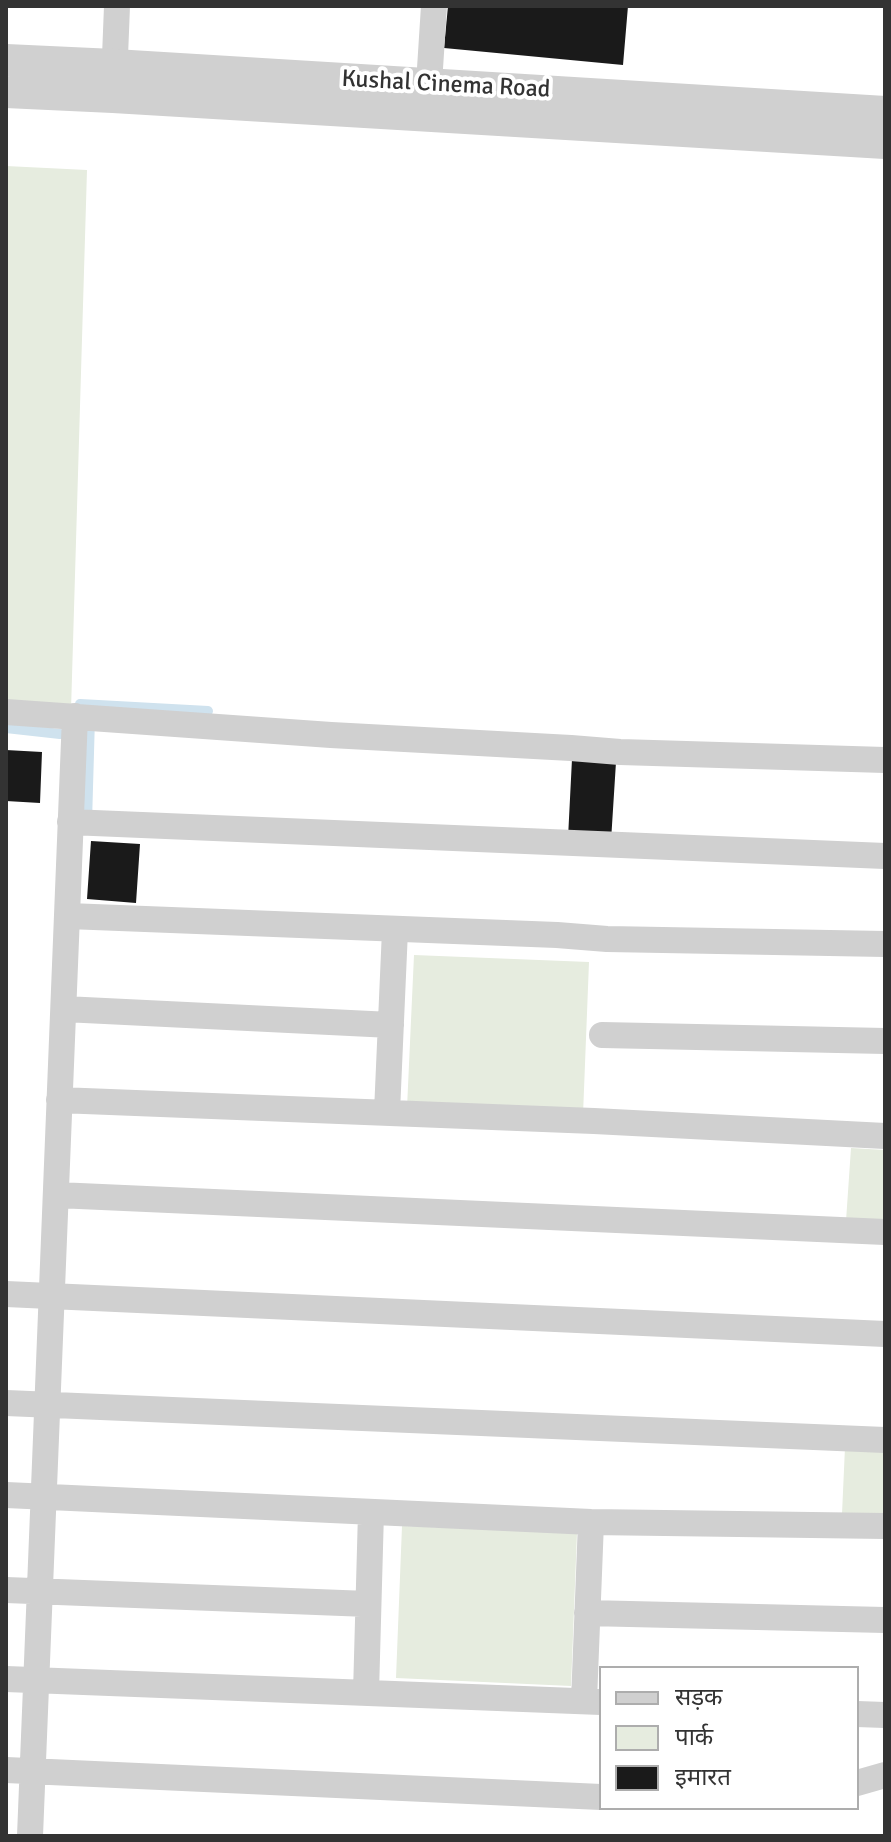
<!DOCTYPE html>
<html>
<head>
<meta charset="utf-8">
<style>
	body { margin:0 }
	#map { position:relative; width:891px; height:1842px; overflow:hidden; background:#fff; font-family:Signika,"Noto Sans Devanagari",sans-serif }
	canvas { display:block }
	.frame { position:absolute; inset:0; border:8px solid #333; pointer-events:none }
	.legend { position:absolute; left:599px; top:1666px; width:260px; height:144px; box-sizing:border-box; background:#fff; border:2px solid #adadad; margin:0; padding:10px 14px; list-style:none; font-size:24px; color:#333 }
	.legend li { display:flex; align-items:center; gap:16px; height:40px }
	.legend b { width:40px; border:2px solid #adadad }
</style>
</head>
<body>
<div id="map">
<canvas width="891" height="1842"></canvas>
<div class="frame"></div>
<ul class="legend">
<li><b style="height:10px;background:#d0d0d0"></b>सड़क</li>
<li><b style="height:22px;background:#e6ecdf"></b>पार्क</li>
<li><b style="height:22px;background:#1a1a1a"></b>इमारत</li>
</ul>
</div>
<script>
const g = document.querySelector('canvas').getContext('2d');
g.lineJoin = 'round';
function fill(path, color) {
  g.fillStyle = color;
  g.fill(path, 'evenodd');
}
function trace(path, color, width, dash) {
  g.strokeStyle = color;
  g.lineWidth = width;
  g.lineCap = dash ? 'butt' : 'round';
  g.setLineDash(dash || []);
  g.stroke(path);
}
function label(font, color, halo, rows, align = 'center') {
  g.font = font + ' Signika,sans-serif';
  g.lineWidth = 8;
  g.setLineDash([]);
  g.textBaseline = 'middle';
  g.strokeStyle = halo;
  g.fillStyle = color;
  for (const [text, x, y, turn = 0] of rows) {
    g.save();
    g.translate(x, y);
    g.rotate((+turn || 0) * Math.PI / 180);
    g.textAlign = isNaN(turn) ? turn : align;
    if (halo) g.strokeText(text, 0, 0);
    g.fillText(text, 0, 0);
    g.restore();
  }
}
const green = new Path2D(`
	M6,166L87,170L71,710L6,703Z
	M414,955L589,962L583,1115L407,1108Z
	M851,1148L885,1150V1224L846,1221Z
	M845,1447L885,1449V1516L842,1514Z
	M402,1526L577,1533L571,1686L396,1678Z`);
const stream = new Path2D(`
	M80,704L208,711
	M6,728L60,734
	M87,822L90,718`);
const building = new Path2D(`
	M448,6H628L623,65L444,48Z
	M6,750L42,752L40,803L6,801Z
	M572,759L616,762L611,841L568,838Z
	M91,841L140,844L136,903L87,899Z`);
const minor = new Path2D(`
	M114,82L117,6
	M429,84L434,6
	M6,712L331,735L571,748L620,752L885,760
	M70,822L885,856
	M68,916L557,935L607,939L885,944
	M64,1009L391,1025
	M602,1035L885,1041
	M59,1100L594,1121L885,1136
	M387,1112L395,930
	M57,1195L885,1232
	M6,1294L885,1334
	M6,1403L885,1440
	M6,1495L591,1522L885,1526
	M6,1590L368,1604
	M587,1613L885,1620
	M6,1679L601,1702
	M366,1693L371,1512
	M584,1701L591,1522
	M857,1714L885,1715
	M6,1770L601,1797
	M857,1783L885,1775
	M30,1836L75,716`);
const tertiary = new Path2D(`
	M6,60L114,65L885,112
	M6,92L113,97L885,143`);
const streetNames = [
	["Kushal Cinema Road",446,85,3]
];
fill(green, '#e6ecdf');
trace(stream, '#cfe2ee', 10);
fill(building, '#1a1a1a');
trace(minor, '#d0d0d0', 26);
trace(tertiary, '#d0d0d0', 32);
label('24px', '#333', '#fff', streetNames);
</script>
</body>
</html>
